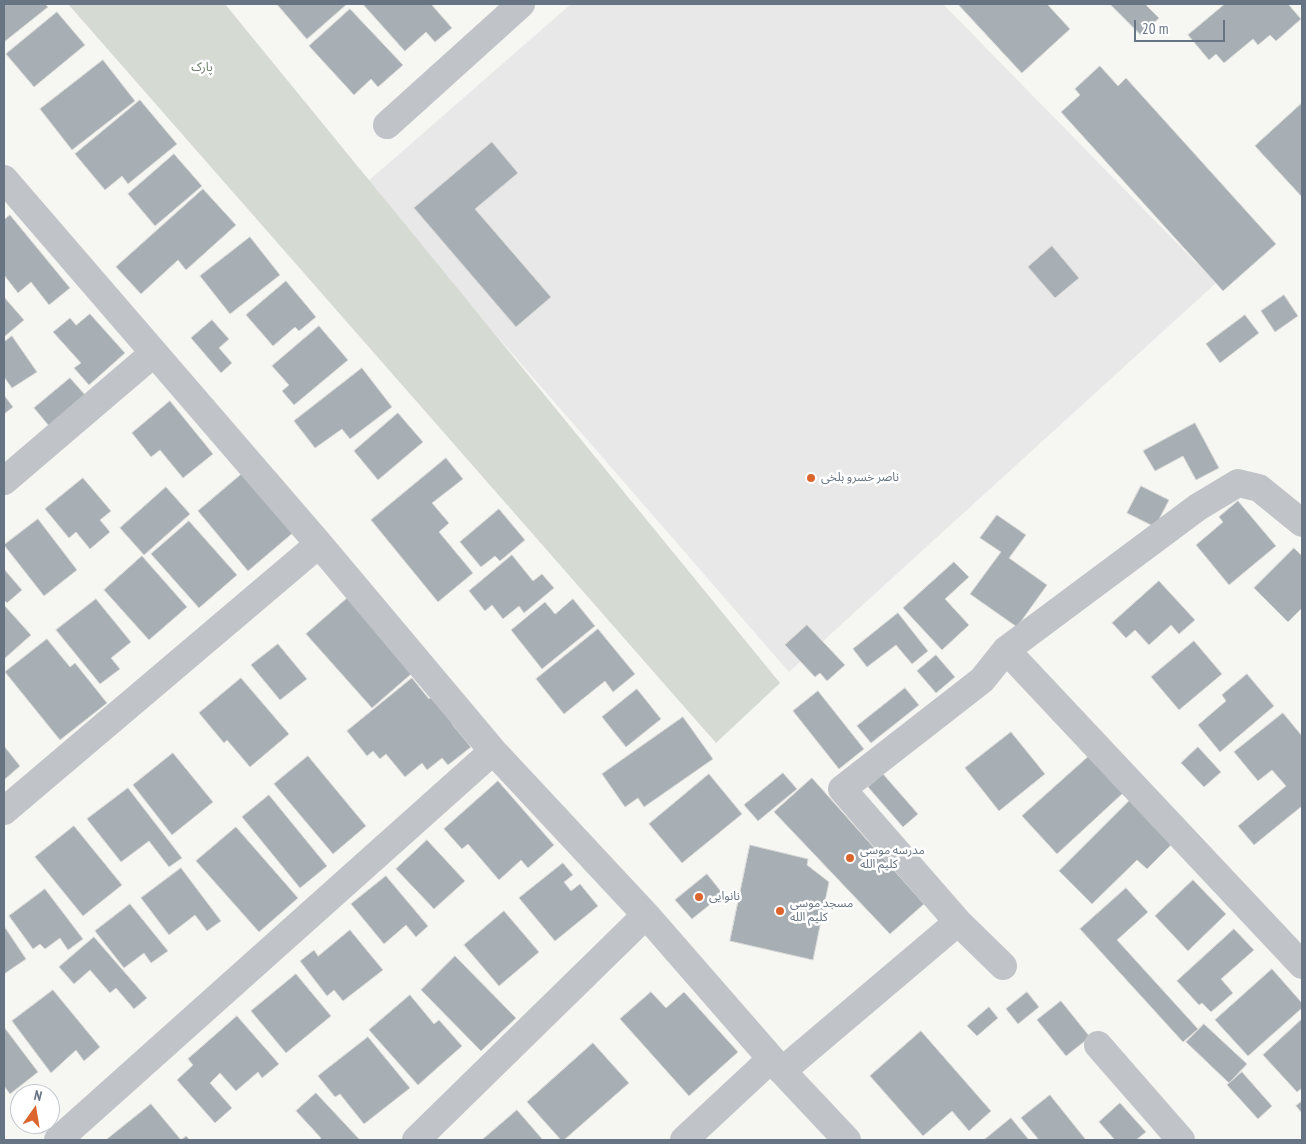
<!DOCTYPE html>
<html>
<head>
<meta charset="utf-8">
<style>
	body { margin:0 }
	#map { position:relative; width:1306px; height:1144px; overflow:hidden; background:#f6f6f3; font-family:"PT Sans Narrow",sans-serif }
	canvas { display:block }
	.frame { position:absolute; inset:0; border:5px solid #677483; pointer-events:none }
	.north { position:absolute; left:10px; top:1084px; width:50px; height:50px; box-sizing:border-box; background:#fff; border:1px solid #c2c7cd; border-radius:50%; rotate:13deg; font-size:14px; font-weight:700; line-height:20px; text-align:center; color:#677483 }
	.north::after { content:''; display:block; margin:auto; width:18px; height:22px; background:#dc652d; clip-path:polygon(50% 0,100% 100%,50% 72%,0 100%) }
	.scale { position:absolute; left:1134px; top:20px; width:91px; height:22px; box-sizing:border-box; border:2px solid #677483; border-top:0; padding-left:6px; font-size:15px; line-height:18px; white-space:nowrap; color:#677483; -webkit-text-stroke:4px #fff; paint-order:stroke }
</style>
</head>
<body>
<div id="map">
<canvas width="1306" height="1144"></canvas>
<div class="frame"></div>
<div class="north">N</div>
<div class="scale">20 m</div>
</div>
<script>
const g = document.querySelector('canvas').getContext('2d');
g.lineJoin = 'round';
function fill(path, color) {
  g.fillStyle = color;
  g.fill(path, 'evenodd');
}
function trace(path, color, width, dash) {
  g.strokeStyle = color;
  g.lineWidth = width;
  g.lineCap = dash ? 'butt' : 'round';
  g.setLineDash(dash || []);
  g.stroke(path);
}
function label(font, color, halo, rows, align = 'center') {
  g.font = font + ' "PT Sans Narrow","Noto Sans Arabic",sans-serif';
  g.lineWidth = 5;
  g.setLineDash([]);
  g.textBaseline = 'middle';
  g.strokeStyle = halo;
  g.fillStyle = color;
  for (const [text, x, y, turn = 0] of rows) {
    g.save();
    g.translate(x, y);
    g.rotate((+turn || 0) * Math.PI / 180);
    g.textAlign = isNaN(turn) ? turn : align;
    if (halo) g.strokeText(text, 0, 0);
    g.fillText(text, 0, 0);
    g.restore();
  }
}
const built = new Path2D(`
	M571,4H943L1216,283L789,672L365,184Z`);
const green = new Path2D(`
	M68,4H225L780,683L716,743Z`);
const building = new Path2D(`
	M4,4H45L48,7L4,42Z
	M277,4H347L307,39Z
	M363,4H431L452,28L435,42L426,32L405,51Z
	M958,4H1047L1070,29L1022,73Z
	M1110,4H1145L1159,18L1141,35Z
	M1225,4H1288L1301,19L1276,41L1270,35L1258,45L1253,39L1224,63L1216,54L1209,60L1188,35Z
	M350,9L403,65L378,87L371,79L354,95L309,46Z
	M57,12L85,45L34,87L6,54Z
	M103,60L135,101L72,150L40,109Z
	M1100,66L1118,86L1126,78L1276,244L1223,291L1061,112L1080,95L1075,89Z
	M140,100L177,144L128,184L122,176L105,190L75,154Z
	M1302,103V197L1255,146Z
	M492,142L518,173L475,209L551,297L516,327L414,208Z
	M174,154L202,186L155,226L128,194Z
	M203,189L236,225L186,270L178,260L141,294L116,267Z
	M10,215L70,288L49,305L31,282L18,293L4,275V220Z
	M250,237L280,275L230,314L200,276Z
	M1052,246L1079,278L1055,298L1028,267Z
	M286,281L316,317L299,331L295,327L273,346L246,315Z
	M1284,295L1298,316L1275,332L1261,311Z
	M4,297L24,320L4,337Z
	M90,314L125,353L89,385L74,368L81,363L53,332L70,318L76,325Z
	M1245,315L1259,333L1220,363L1206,344Z
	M212,320L229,339L219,348L232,363L221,373L191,338Z
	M319,326L348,360L294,405L282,391L289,385L272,366Z
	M12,336L37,372L12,388L4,377V342Z
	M362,368L392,407L350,439L342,429L315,448L294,421Z
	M70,378L86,396L50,427L34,408Z
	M4,395L13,407L4,414Z
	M170,401L213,454L183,478L160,450L151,457L132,433Z
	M398,413L423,442L378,480L354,451Z
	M1195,423L1219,468L1196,480L1183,456L1155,471L1143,451Z
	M446,458L463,479L432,503L449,523L439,532L473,573L438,602L371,520Z
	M244,472L295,531L248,571L198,511Z
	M83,478L111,511L100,520L110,532L90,549L76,532L69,538L45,509Z
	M1141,486L1169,500L1155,527L1127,513Z
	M166,487L190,514L144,555L120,528Z
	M1238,501L1276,546L1229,585L1196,545L1223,522L1219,517Z
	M499,509L525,540L500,561L495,556L481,567L460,542Z
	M997,515L1026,535L1009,558L1047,585L1017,627L970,594L1001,552L980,538Z
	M38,519L77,570L44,596L4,545Z
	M189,521L237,575L199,608L151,554Z
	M1294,548L1302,556V608L1288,622L1254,588Z
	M512,555L533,581L542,574L554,588L524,613L519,606L503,619L492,605L485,611L469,591Z
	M142,556L187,607L149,640L104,590Z
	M954,562L969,577L945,599L969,625L942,650L903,608Z
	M4,569L22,590L7,603L4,600Z
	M1159,581L1195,620L1179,634L1171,625L1149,645L1135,630L1126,638L1112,623Z
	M352,594L418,668L372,708L306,634Z
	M96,599L131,642L111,658L120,669L100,684L56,630Z
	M573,599L595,626L542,669L511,630L545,602L555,614Z
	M4,605L31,635L4,659Z
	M898,613L928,651L912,664L896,645L867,667L853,649Z
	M807,625L845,665L827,681L820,673L815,677L785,645Z
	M598,629L635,674L613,692L605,681L564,714L536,679Z
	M47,639L70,667L75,663L107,703L60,740L5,672Z
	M1194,641L1222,674L1179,710L1151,677Z
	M278,644L307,679L280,700L251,665Z
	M936,655L955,677L936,693L917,671Z
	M1247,674L1274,706L1220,752L1198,725L1226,701L1222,695Z
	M241,678L289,734L250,767L227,740L224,743L199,713Z
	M412,678L429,699L433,696L455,722L452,724L471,747L448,765L442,758L427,770L422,763L405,777L386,754L380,759L373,751L367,756L347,731Z
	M905,688L919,705L871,743L857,726Z
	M637,689L661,719L626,747L602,717Z
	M818,691L864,749L839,769L793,711Z
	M1283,713L1302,736V806L1254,845L1238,826L1286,786L1272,770L1258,781L1234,752Z
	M683,717L713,759L644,807L638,798L625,807L602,774Z
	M1011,732L1045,774L999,811L965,768Z
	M4,746L20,766L4,780Z
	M1198,747L1221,772L1204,787L1181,763Z
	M173,753L213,802L172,835L133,785Z
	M308,756L366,826L333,854L274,784Z
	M1089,756L1123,793L1057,854L1022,816Z
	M783,773L797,789L758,821L744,805Z
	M709,774L742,814L682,863L649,824Z
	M883,774L918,814L903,827L868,787Z
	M812,778L924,904L890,934L774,812Z
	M498,781L554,845L528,868L521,860L499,880L468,844L462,849L444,829Z
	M128,788L182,858L169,867L149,841L121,862L87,819Z
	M269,795L327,866L300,888L242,817Z
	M1131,799L1174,842L1147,869L1137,860L1092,904L1059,871Z
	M74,826L122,885L83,916L35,857Z
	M236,827L298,898L259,932L196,861Z
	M427,840L465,881L434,909L396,869Z
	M750,845L808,859L807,865L829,882L813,960L730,941Z
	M563,863L573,875L564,882L571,891L580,884L598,906L555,941L519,898Z
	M181,868L221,921L207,931L195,915L169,935L141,898Z
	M707,874L723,894L692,919L675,900Z
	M386,876L428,926L416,937L406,925L384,944L351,904Z
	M1193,880L1226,914L1188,951L1155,916Z
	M1126,888L1148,912L1117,940L1198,1029L1183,1042L1080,929Z
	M45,889L83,939L68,950L60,938L45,949L40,944L33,949L9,916Z
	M130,904L168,951L151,963L144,953L124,968L95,931Z
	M504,911L539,952L499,986L464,945Z
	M4,926L26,959L4,974Z
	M1234,929L1254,950L1221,979L1233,993L1211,1012L1202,1003L1199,1005L1177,981Z
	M350,930L383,970L343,1001L334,990L327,996L300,961L314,950L318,956Z
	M94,937L147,998L134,1009L116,988L110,993L90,970L74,984L59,967Z
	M455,956L516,1018L481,1051L421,990Z
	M1272,969L1302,1003V1008L1248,1056L1215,1020Z
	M296,974L331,1016L286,1053L251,1011Z
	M53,990L100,1047L84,1061L76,1050L51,1073L12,1021Z
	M651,992L666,1008L684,992L738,1052L689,1096L620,1019Z
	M1027,992L1039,1007L1018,1024L1006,1009Z
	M410,995L434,1024L439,1020L462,1046L418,1085L369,1030Z
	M1061,1001L1090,1037L1066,1056L1037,1020Z
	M989,1007L998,1018L977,1036L967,1026Z
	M237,1016L279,1064L262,1078L258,1072L236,1091L220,1073L210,1083L232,1108L215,1123L177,1080L193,1065L188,1059Z
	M1302,1019V1088L1297,1092L1263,1055Z
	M1204,1024L1247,1064L1229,1083L1186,1042Z
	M4,1027L38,1072L10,1094L4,1086Z
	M921,1031L991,1111L969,1131L952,1111L923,1136L870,1076Z
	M368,1037L410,1088L364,1124L340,1094L335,1097L318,1076Z
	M593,1043L629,1083L564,1140H561L527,1102Z
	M1242,1072L1272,1106L1258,1119L1227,1085Z
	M316,1093L360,1140H319L321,1138L296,1111Z
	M1050,1095L1086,1140H1039L1021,1118Z
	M1302,1101V1113L1296,1106Z
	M1120,1103L1146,1132L1136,1140H1115L1099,1122Z
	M151,1104L181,1140L186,1136L190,1140H106Z
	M517,1110L543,1140H482Z
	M1011,1118L1029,1140H984Z`);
const minor = new Path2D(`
	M387,125L521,4
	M4,179L319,544L493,751L646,915L782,1071L847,1140
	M4,481L154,353
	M1006,650L1198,507L1238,483L1259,488L1302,523
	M4,811L319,544
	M1003,966L958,922L842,789L982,680L1006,650L1302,965
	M1098,1045L1181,1140
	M782,1071L958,922
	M58,1140L493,751
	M416,1140L646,915
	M684,1140L771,1059`);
const markers = [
	[811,478,5,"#dc652d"],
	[850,858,5,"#dc652d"],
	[699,897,5,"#dc652d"],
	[780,911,5,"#dc652d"]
];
const parkNames = [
	["پارک",202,68]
];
const poiNames = [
	["ناصر خسرو بلخی",821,478],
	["مدرسه موسی",860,851],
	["کلیم الله",860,865],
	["نانوایی",709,897],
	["مسجد موسی",790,904],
	["کلیم الله",790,918]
];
fill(built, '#e7e8e7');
fill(green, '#d5dbd3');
fill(building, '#a7aeb4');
trace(building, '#d8d8d6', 1);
trace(minor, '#c0c3c7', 28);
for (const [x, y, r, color] of markers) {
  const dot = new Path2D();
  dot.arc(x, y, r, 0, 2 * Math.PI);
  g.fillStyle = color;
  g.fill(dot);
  trace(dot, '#fff', 2);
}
label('12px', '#687b65', '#fff', parkNames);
label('12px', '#677483', '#fff', poiNames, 'left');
</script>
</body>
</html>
